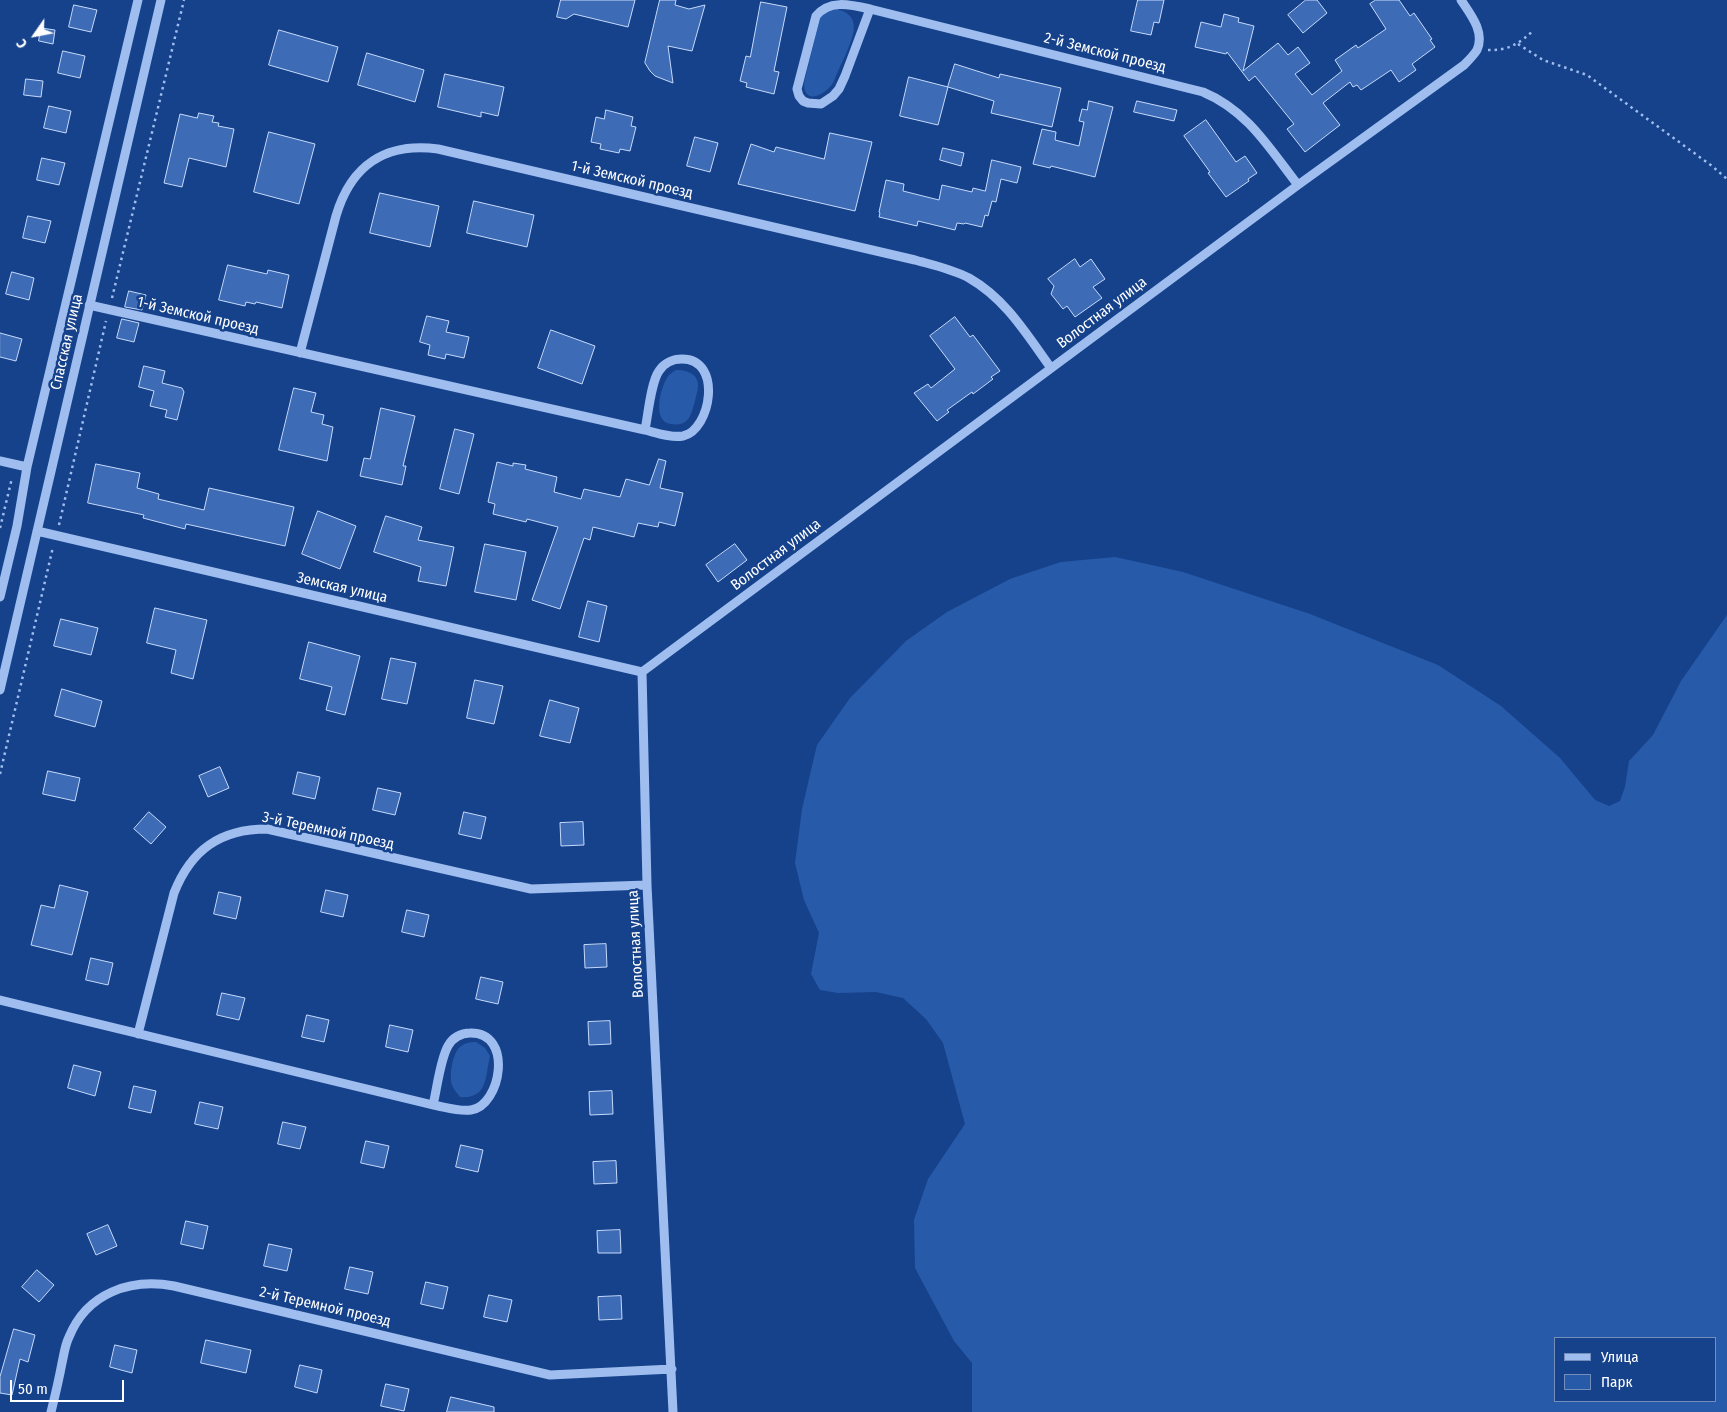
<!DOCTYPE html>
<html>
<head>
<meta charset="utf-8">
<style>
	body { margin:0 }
	#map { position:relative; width:1727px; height:1412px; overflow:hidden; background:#16428c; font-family:"Fira Sans Condensed",sans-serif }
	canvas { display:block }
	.legend { position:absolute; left:1554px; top:1337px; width:162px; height:65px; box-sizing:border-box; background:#16428c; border:1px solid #738eba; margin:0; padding:6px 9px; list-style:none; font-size:15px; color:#fff }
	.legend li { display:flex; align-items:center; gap:10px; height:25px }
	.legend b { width:25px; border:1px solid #738eba }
	.north { position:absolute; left:10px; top:10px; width:50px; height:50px; -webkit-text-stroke:4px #16428c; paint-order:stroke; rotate:237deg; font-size:14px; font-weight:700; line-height:20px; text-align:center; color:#fff }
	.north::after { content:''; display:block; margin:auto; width:18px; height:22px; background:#fff; clip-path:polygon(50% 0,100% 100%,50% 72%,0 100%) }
	.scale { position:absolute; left:10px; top:1380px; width:114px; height:22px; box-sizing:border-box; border:2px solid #fff; border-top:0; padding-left:6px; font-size:15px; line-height:18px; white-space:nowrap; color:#fff; -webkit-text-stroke:4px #16428c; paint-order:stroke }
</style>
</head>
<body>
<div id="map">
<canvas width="1727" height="1412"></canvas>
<ul class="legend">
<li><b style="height:6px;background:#9fbeef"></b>Улица</li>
<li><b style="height:14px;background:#285aaa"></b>Парк</li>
</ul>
<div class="north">С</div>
<div class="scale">50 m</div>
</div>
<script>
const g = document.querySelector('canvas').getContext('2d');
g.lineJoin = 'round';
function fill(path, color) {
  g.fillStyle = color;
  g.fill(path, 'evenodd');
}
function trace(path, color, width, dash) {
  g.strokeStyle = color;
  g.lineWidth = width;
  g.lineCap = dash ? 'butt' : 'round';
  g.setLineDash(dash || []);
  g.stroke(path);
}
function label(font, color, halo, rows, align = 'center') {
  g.font = font + ' "Fira Sans Condensed",sans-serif';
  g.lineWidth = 5;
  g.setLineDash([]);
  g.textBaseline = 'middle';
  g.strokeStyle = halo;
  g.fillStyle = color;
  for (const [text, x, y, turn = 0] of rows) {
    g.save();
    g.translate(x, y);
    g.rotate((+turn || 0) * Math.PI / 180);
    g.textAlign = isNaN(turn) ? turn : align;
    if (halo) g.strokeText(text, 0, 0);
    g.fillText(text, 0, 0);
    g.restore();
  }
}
const green = new Path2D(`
	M837,9C863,16 853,36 846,54C841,64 837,73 833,83C825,95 804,106 804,83L820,18L824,13Z
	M676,370C685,370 698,373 698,385C698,390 696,396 695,401C691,415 689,427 671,424C652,422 660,389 667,378C669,374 672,373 676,370Z
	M1115,557L1183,572L1310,614L1438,665L1501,706L1560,758L1595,800L1609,806L1620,801L1625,787L1629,761L1653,735L1681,681L1727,615V1412H972V1363L954,1341L915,1268L914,1220L928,1179L965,1124L943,1043L926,1019L903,998L876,992L838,993L820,990L811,974L819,933L804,900L795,863L802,809L817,745L850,698L906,641L947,612L1010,579L1061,562ZM1556,1338H1716V1401H1556Z
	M476,1042L485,1048L490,1056C485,1077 488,1099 460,1097C456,1092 451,1086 451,1080C450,1071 453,1056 458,1049C463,1043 470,1042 476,1042Z`);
const building = new Path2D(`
	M561,0H635L628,27L574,14L566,19L557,17Z
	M660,0H676L675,5L689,9L705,5L692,51L668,46L673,83L655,76L650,71L645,63Z
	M1138,0H1164L1159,23L1154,22L1151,35L1131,31Z
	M1306,0H1317L1327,13L1303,33L1288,15Z
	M1376,0H1399L1410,16L1414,13L1432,39L1430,40L1435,47L1412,64L1416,70L1399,82L1391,70L1361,90L1357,85L1353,87L1350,82L1323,103L1340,125L1305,152L1287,129L1294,124L1255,76L1249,81L1227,52L1226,54L1195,47L1201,22L1221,27L1224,14L1239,18L1238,22L1254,26L1243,71L1278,43L1288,55L1298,47L1310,63L1295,74L1312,95L1342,71L1335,60L1356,45L1358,48L1386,29L1370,4Z
	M761,2L787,7L774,71L779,72L774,94L746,87L747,83L740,81L746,56L750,57Z
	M74,5L97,10L91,32L69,27Z
	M41,28L55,30L53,44L39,41Z
	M279,30L338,47L328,82L269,65Z
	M63,51L85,56L80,78L58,73Z
	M367,53L424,70L415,102L358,85Z
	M955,64L999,78L1000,74L1061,88L1052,127L991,113L994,101L948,87Z
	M445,74L504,87L498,116L481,112V117L438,107Z
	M909,77L948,87L938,125L900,116Z
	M26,79L43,81L41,97L24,95Z
	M1089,101L1113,107L1095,177L1051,166L1050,168L1033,164L1042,129L1056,132L1055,140L1079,146L1084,122L1079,121L1082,109L1087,110Z
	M1137,101L1177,110L1174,121L1134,112Z
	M49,106L71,111L66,133L44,128Z
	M606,110L633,117L631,126L636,127L630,151L620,149L619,153L600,149L601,144L591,142L596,117L604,119Z
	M199,113L214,116L212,122L219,123L218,126L234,129L226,167L189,158L182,187L164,183L180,114L197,118Z
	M1206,120L1236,162L1245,156L1257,173L1248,179L1249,181L1226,197L1208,173L1210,172L1184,136Z
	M269,132L315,144L299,204L254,192Z
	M830,133L872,142L855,211L738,184L751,144L774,152L776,147L824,159Z
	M695,137L718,143L710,172L687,166Z
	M943,148L964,153L961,166L940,160Z
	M42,158L65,163L59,185L37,180Z
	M992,160L1021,167L1017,183L1001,179L996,202L992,201L988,216L985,215L982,227L965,223L964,224L957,223L955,230L918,221L917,226L879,217L880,213L879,212L886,180L904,184L903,191L939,200L942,185L972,192L973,188L985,191Z
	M380,193L439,206L430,247L370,233Z
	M474,201L534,215L527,247L467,233Z
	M28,216L51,221L45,243L23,238Z
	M1075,259L1080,267L1091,259L1105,279L1093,287L1102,298L1075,317L1067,306L1063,309L1051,294L1054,286L1048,279Z
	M228,265L267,274L268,270L289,275L282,308L256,302L255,304L246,302L245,306L219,300Z
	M12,272L34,278L29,300L6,294Z
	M129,291L146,295L142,310L125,307Z
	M427,316L449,321L446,332L469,337L464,358L446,354L445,359L428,355L430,345L420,342Z
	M955,317L970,337L973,335L1000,371L991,377L993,379L973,394L972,392L947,410L949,412L937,421L914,393L928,384L931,388L955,369L930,336Z
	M122,319L139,323L134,342L117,338Z
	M551,330L595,346L582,384L538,368Z
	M0,333L22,339L16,361L0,357Z
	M144,366L165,371L162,383L182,388L184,392L177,420L165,417L167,410L150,406L154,391L139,387Z
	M294,388L316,393L311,412L324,415L322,424L333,427L327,461L279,450Z
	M381,408L415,416L403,466H406L402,485L360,476L364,458L370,459Z
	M455,429L474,434L459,494L440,489Z
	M659,459L666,461L660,488L683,493L675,526L659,522L658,527L638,523L634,537L593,527L590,540L584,538L560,609L532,600L558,527L527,519L526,522L493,514L495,504L488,502L497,462L513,466V463L526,465L525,469L557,477L554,492L581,499L584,489L620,497L626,479L649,485Z
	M96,464L140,473L137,488L159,494L158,499L204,510L209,488L294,507L285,546L186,524L185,529L143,518L144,515L88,503Z
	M318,511L356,526L340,569L302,554Z
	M386,516L422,527L418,540L454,547L446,586L418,581L421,567L374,552Z
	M485,544L526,552L516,600L475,592Z
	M735,544L747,560L718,582L706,565Z
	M588,601L607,606L599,642L579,637Z
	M155,608L207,620L193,679L171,673L176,650L147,643Z
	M61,619L98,628L91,655L54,646Z
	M309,642L360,656L345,715L326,710L332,687L300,679Z
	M391,658L416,663L407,704L382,699Z
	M475,680L503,686L494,724L467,718Z
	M62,689L102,701L95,727L55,716Z
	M550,700L579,708L570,743L540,736Z
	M220,767L229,788L208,797L199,776Z
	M48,771L80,778L75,801L43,794Z
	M298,772L320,777L315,799L293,794Z
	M378,788L401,793L395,815L373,810Z
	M149,812L166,827L151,844L134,829Z
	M464,812L486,817L481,839L459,834Z
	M583,822L584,845L561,846L560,823Z
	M60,885L88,892L72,955L31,945L41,905L54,908Z
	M326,890L348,895L343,917L321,912Z
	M219,892L241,897L236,919L214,914Z
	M407,910L429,915L424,937L402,932Z
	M606,944L607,967L585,968L584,945Z
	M91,958L113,963L108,985L86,980Z
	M481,977L503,982L498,1004L476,999Z
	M222,993L245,998L239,1020L217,1015Z
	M307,1015L329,1020L324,1042L302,1037Z
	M610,1021L611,1044L589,1045L588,1022Z
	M390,1025L413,1030L408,1052L386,1047Z
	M74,1065L101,1072L95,1096L68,1088Z
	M134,1086L156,1091L151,1113L129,1108Z
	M612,1091L613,1114L590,1115L589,1092Z
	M200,1102L223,1107L218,1129L195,1124Z
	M283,1122L306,1127L300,1149L278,1144Z
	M366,1141L389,1146L384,1168L361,1163Z
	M461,1145L483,1150L478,1172L456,1167Z
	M616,1161L617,1183L594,1184L593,1162Z
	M186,1221L208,1226L203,1249L181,1244Z
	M108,1225L117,1246L96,1255L87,1234Z
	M620,1230L621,1253H598L597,1231Z
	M269,1244L292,1249L287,1271L264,1266Z
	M350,1267L373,1272L368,1294L345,1289Z
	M37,1270L54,1285L39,1302L22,1287Z
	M426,1282L448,1287L443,1309L421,1304Z
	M489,1295L512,1300L507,1322L484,1317Z
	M621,1296L622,1319L599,1320L598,1297Z
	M14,1329L35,1335L28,1362L20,1359L12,1395L0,1393V1377Z
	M206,1340L251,1350L246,1373L201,1363Z
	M115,1345L137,1350L132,1373L110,1367Z
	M300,1365L322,1370L317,1393L295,1387Z
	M386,1384L409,1389L404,1411L381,1406Z
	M451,1397L494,1407V1412H447Z`);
const path = new Path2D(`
	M1518,44L1543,60L1587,75L1712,166L1727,179
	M1488,50C1508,51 1520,43 1534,30
	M112,298L184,0
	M59,525L106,321
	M0,528L12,478
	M0,774L53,547`);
const minor = new Path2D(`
	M870,9C848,4 829,0 816,16L797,89L799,96L803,101L808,103L821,104L833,96L839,89L845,76L870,9L1203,92C1248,111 1269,148 1298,185
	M89,305L645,430C648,415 651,382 659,371C664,363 673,359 682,359C723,359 711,430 683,436C671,438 657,433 645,430
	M300,353L336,216C351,165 386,142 438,149L915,260C933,265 952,269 969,278C1006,299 1027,335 1051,368
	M0,461L27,467
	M37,531L642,672
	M0,597L17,526L27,467L138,0
	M642,672L1298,185L1464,65C1468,61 1474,55 1477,50C1485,32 1471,15 1461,0
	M642,672L647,885L673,1412
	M0,690L161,0
	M0,1000L433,1105C445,1107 459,1112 471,1110C501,1106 514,1032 470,1033C461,1033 452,1038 448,1046C440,1060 437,1089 433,1105
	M138,1034L174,893C191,850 220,829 267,829L531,889L647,885
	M51,1412C55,1396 59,1379 62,1363C64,1354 65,1345 69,1337C87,1293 130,1278 174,1286L550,1375L672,1369`);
const streetNames = [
	["2-й Земской проезд",1105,53,14],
	["1-й Земской проезд",632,180,13],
	["Волостная улица",1102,313,-37],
	["1-й Земской проезд",198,316,13],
	["Спасская улица",67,342,-77],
	["Волостная улица",776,555,-37],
	["Земская улица",342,588,13],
	["3-й Теремной проезд",328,831,12],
	["Волостная улица",636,944,-93],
	["2-й Теремной проезд",325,1307,13]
];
fill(green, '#285aaa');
fill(building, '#3e6bb5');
trace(building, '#c5dafb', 1);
trace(path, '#9fbeef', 2.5, [2.5, 4]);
trace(minor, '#9fbeef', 9);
label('15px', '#fff', '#16428c', streetNames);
</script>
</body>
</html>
